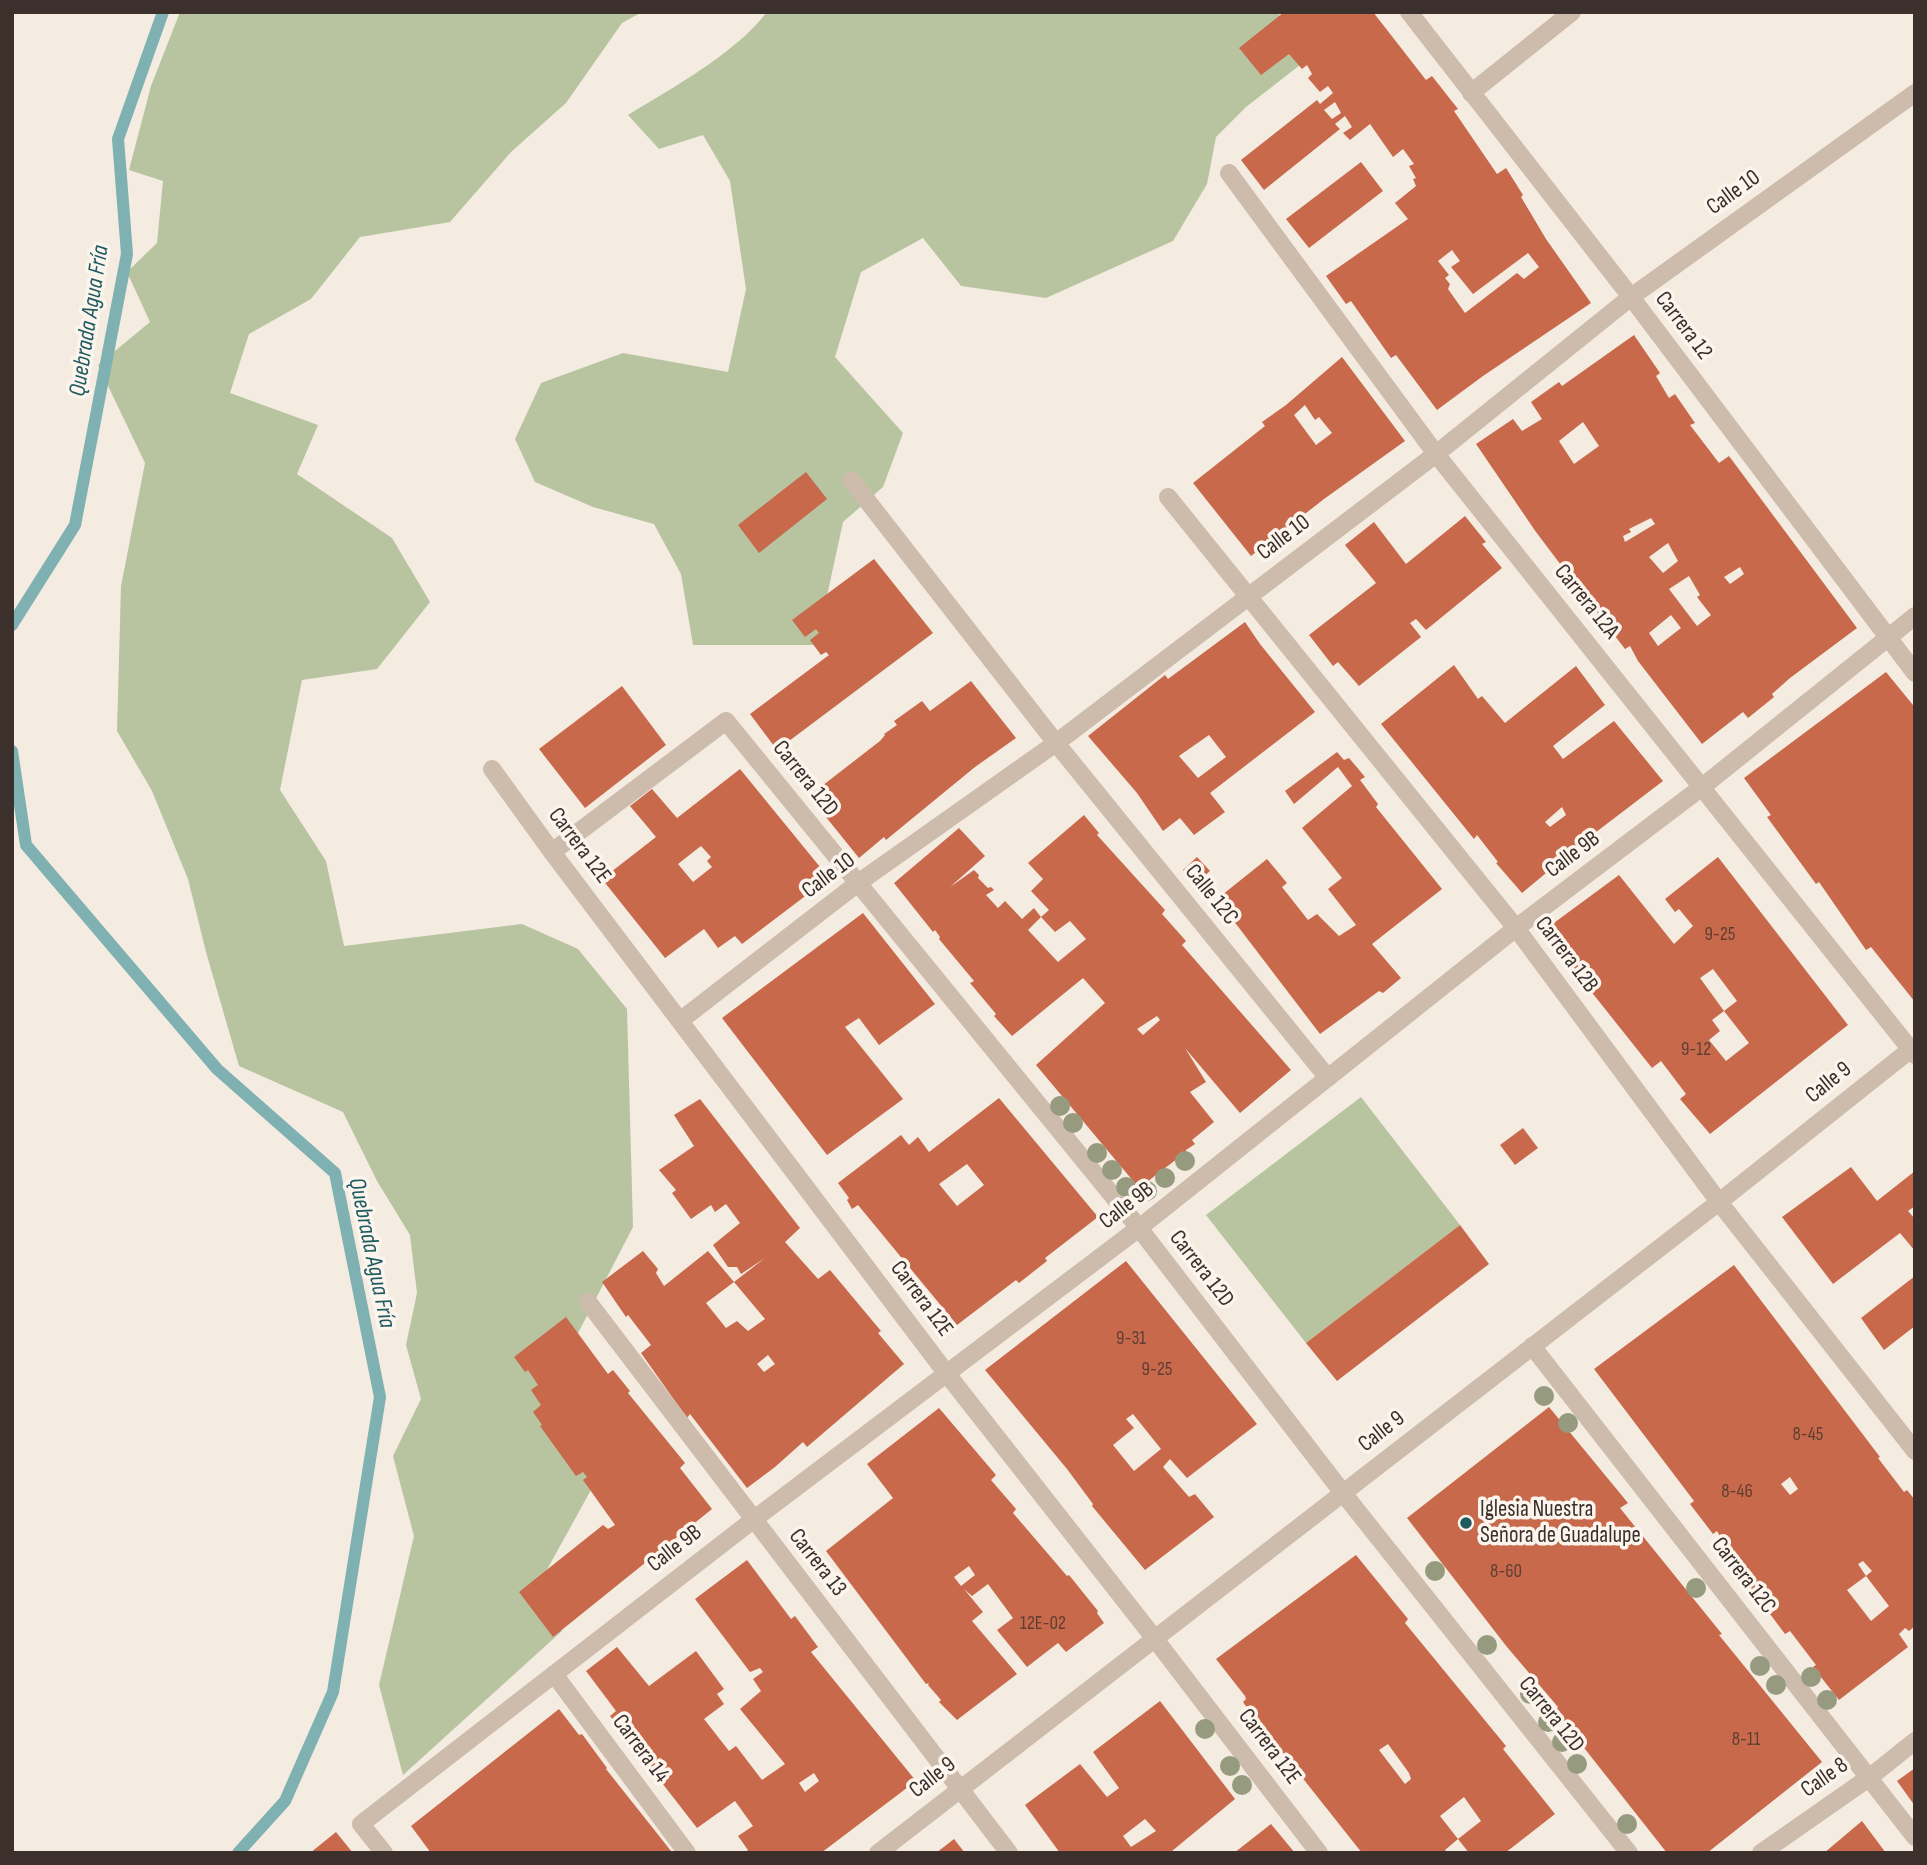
<!DOCTYPE html>
<html>
<head>
<meta charset="utf-8">
<style>
	body { margin:0 }
	#map { position:relative; width:1927px; height:1865px; overflow:hidden; background:#f4ebe1; font-family:"Sofia Sans Condensed",sans-serif }
	canvas { display:block }
	.frame { position:absolute; inset:0; border:14px solid #3b302b; pointer-events:none }
</style>
</head>
<body>
<div id="map">
<canvas width="1927" height="1865"></canvas>
<div class="frame"></div>
</div>
<script>
const g = document.querySelector('canvas').getContext('2d');
g.lineJoin = 'round';
function fill(path, color) {
  g.fillStyle = color;
  g.fill(path, 'evenodd');
}
function trace(path, color, width, dash) {
  g.strokeStyle = color;
  g.lineWidth = width;
  g.lineCap = dash ? 'butt' : 'round';
  g.setLineDash(dash || []);
  g.stroke(path);
}
function label(font, color, halo, rows, align = 'center') {
  g.font = font + ' "Sofia Sans Condensed",sans-serif';
  g.lineWidth = 7;
  g.setLineDash([]);
  g.textBaseline = 'middle';
  g.strokeStyle = halo;
  g.fillStyle = color;
  for (const [text, x, y, turn = 0] of rows) {
    g.save();
    g.translate(x, y);
    g.rotate((+turn || 0) * Math.PI / 180);
    g.textAlign = isNaN(turn) ? turn : align;
    if (halo) g.strokeText(text, 0, 0);
    g.fillText(text, 0, 0);
    g.restore();
  }
}
const green = new Path2D(`
	M180,12H642L622,23L566,103L511,152L450,222L360,237L311,299L249,334L230,393L318,425L297,474L392,538L430,602L377,669L302,680L280,790L326,861L344,946L522,924L578,949L627,1009L633,1227L578,1333L597,1479L544,1575L562,1631L403,1775L379,1685L414,1536L393,1456L421,1399L406,1345L417,1293L410,1235L377,1181L343,1112L239,1066L206,952L188,879L152,791L117,731L121,586L145,463L98,365L150,322L127,272L157,243L163,181L129,170L151,86Z
	M767,12H1278L1300,65L1246,107L1216,137L1207,184L1173,241L1046,298L961,286L923,238L861,272L835,357L903,433L883,487L843,522L825,605L830,645H693L681,574L654,524L593,507L535,482L515,439L541,383L623,353L728,372L746,289L730,181L703,135L659,149L628,115C672,88 736,53 767,12Z
	M1361,1097L1460,1225L1306,1343L1206,1215Z`);
const stream = new Path2D(`
	M12,625L75,525L127,254L118,139L163,12
	M12,751L26,845L217,1069L335,1173L380,1397L333,1692L285,1801L238,1853`);
const building = new Path2D(`
	M1284,12H1373L1426,80L1432,76L1458,109L1454,111L1497,174L1506,168L1523,195L1521,197L1546,239L1591,303L1483,376L1437,410L1396,355L1391,358L1351,301L1346,304L1326,276L1408,219L1395,203L1416,186L1413,179L1416,178L1409,166L1414,164L1403,149L1393,157L1370,124L1350,140L1343,133L1352,127L1345,116L1335,124L1340,129L1264,190L1241,160L1317,100L1320,104L1333,93L1328,86L1320,92L1308,78L1312,74L1307,65L1302,69L1289,54L1261,75L1239,48ZM1335,102L1341,113L1332,119L1324,110ZM1452,250L1460,261L1451,267L1473,294L1528,253L1539,267L1524,279L1517,273L1465,313L1448,289L1450,284L1445,278L1449,275L1438,261Z
	M1361,162L1383,191L1309,248L1286,219Z
	M1634,335L1660,373L1656,376L1669,398L1675,394L1695,423L1690,425L1719,463L1729,456L1857,628L1790,678L1772,694L1774,697L1748,718L1743,712L1702,744L1638,661L1630,646L1625,649L1579,589L1536,532L1476,444L1513,419L1522,431L1542,419L1531,402L1559,382L1562,386ZM1583,422L1599,446L1574,464L1559,441ZM1651,518L1655,524L1625,542L1623,536L1631,532L1629,529ZM1668,543L1678,561L1663,573L1649,557ZM1740,567L1744,574L1730,584L1724,577ZM1689,576L1700,595L1697,597L1711,615L1697,626L1669,589ZM1671,615L1681,628L1658,646L1649,633Z
	M1342,357L1405,441L1324,499L1251,556L1193,483L1265,426L1262,422L1286,405ZM1305,405L1315,420L1319,417L1332,433L1316,445L1294,415Z
	M806,472L827,499L759,553L738,525Z
	M1465,516L1486,542L1482,544L1502,568L1426,630L1416,619L1410,623L1421,637L1359,686L1338,662L1333,666L1309,635L1376,583L1345,545L1374,522L1406,564Z
	M874,559L933,633L777,750L750,714L829,655L826,652L821,655L810,640L819,633L816,629L805,637L792,620Z
	M1245,622L1260,644L1315,712L1210,793L1225,812L1194,835L1180,818L1163,831L1137,793L1088,736L1165,675L1168,679ZM1209,735L1226,757L1198,778L1179,756Z
	M1454,665L1478,699L1482,696L1505,723L1576,666L1605,705L1553,746L1563,759L1614,721L1663,781L1587,839L1522,893L1496,863L1498,862L1477,835L1474,839L1381,724ZM1562,807L1566,815L1550,827L1545,822Z
	M1886,672L1913,705L1915,704V1002L1871,947L1866,950L1819,882L1816,884L1767,817L1771,815L1744,778Z
	M971,681L1016,738L975,767L886,840L884,837L859,858L809,796L880,741L885,735L884,734L897,725L894,721L922,701L930,711Z
	M622,686L666,745L585,808L539,749Z
	M1337,752L1344,760L1349,758L1365,777L1360,780L1378,804L1376,807L1442,889L1372,944L1401,978L1383,993L1379,991L1320,1034L1217,899L1267,859L1287,883L1282,887L1308,920L1317,914L1339,936L1356,925L1328,889L1342,878L1302,828L1352,786L1338,767L1294,804L1285,791Z
	M740,769L829,878L742,944L735,936L718,948L704,929L665,958L602,879L656,837L630,806L652,789L677,818ZM701,846L711,857L707,861L712,867L693,882L678,864Z
	M1084,815L1099,833L1097,835L1165,910L1162,914L1186,941L1182,945L1291,1070L1240,1113L1185,1048L1206,1082L1190,1092L1214,1122L1192,1140L1195,1144L1186,1150V1152L1139,1188L1036,1065L1105,1003L1083,978L1012,1036L994,1016L996,1014L970,983L974,981L939,939L940,937L935,930L933,932L894,883L959,828L985,856L950,887L974,870L979,875L978,878L988,888L991,887L994,890L986,895L998,908L1005,901L1022,919L1034,908L1041,917L1028,930L1058,962L1086,939L1070,921L1055,932L1041,917L1049,910L1031,891L1043,879L1028,863ZM1157,1016L1160,1020L1143,1035L1137,1029Z
	M1197,857L1210,871L1196,883L1183,870Z
	M1718,857L1848,1025L1710,1134L1680,1099L1686,1094L1661,1061L1652,1068L1543,931L1619,875L1674,944L1693,926L1679,909L1675,912L1665,899ZM1713,969L1737,1001L1724,1011L1749,1043L1726,1061L1709,1040L1720,1031L1712,1020L1724,1011L1700,978Z
	M863,913L935,1004L879,1045L859,1018L845,1027L903,1099L827,1155L722,1018Z
	M999,1098L1098,1217L1045,1258L1047,1261L1019,1283L1016,1280L957,1325L858,1205L852,1209L847,1200L849,1198L838,1183L901,1135L909,1145L918,1137L929,1152ZM967,1164L984,1185L957,1206L939,1184Z
	M700,1099L800,1228L785,1242L818,1279L830,1270L881,1331L878,1333L904,1364L807,1447L803,1442L775,1467L747,1488L690,1414L687,1418L641,1353L651,1345L628,1315L626,1317L602,1282L643,1251L658,1269L656,1273L664,1286L708,1251L734,1282L706,1303L726,1328L737,1321L748,1331L765,1319L734,1282L765,1258L741,1274L737,1267H728L713,1245L740,1223L726,1204L715,1212L711,1205L691,1219L672,1193L676,1190L659,1170L694,1146L674,1115ZM768,1355L775,1364L764,1372L757,1364Z
	M1523,1128L1538,1148L1515,1165L1500,1145Z
	M1851,1167L1877,1201L1915,1171V1206L1908,1211L1915,1219V1251L1900,1233L1833,1284L1782,1217Z
	M1460,1225L1489,1264L1337,1381L1306,1343Z
	M1126,1261L1257,1424L1187,1478L1170,1459L1163,1467L1189,1497L1195,1494L1214,1517L1145,1570L1092,1506L1093,1504L1067,1469L985,1370ZM1133,1414L1161,1449L1134,1471L1113,1445L1134,1428L1126,1419Z
	M1734,1265L1880,1457L1878,1458L1904,1492L1907,1490L1915,1500V1626L1909,1631L1905,1628L1899,1634L1908,1647L1839,1700L1813,1667L1816,1665L1790,1631L1785,1634L1737,1570L1717,1543L1722,1540L1717,1531L1713,1534L1690,1504L1694,1501L1594,1369ZM1790,1477L1798,1489L1790,1495L1781,1484ZM1863,1561L1872,1571L1866,1576L1889,1606L1871,1621L1847,1590L1866,1576L1858,1564Z
	M1915,1276V1326L1884,1350L1861,1318Z
	M566,1317L608,1374L613,1370L630,1391L628,1393L685,1463L680,1468L712,1509L553,1637L519,1592L603,1525L608,1529L615,1525L583,1480L587,1477L583,1472L576,1476L540,1426L542,1425L533,1412L541,1405L531,1390L538,1385L528,1370L525,1372L514,1357Z
	M1549,1407L1628,1503L1620,1508L1722,1634L1719,1635L1822,1762L1707,1853H1667L1555,1711L1558,1707L1507,1647L1407,1518Z
	M939,1408L996,1475L991,1480L1016,1509L1013,1513L1067,1576L1069,1575L1098,1611L1097,1613L1104,1623L1066,1652L1058,1643L1027,1667L997,1630L1013,1618L988,1584L972,1596L964,1589L983,1612L972,1621L1017,1674L957,1720L939,1702L941,1700L928,1685L929,1683L926,1684L826,1551L893,1498L867,1464ZM969,1566L975,1575L961,1586L954,1577Z
	M1356,1555L1408,1619L1405,1623L1506,1746L1503,1749L1555,1814L1505,1853H1469L1458,1839L1481,1821L1464,1797L1440,1816L1458,1839L1445,1850L1447,1853H1362L1255,1718L1258,1716L1256,1713L1253,1716L1243,1702L1246,1699L1245,1696L1216,1659ZM1388,1744L1409,1773L1411,1779L1405,1784L1379,1750Z
	M747,1560L791,1619L795,1616L818,1647L811,1652L916,1781L821,1853H744L748,1850L738,1836L753,1826L735,1801L697,1828L610,1716L616,1711L586,1671L617,1647L649,1686L696,1651L724,1689L717,1694L724,1704L704,1719L729,1751L736,1746L762,1780L785,1764L740,1709L761,1691L753,1679L763,1672L760,1668L750,1672L695,1599ZM814,1773L819,1781L805,1792L799,1783Z
	M1160,1701L1235,1799L1172,1851L1174,1853H1060L1025,1805L1080,1764L1107,1797L1119,1788L1093,1752ZM1145,1819L1156,1831L1131,1847L1123,1836Z
	M559,1709L579,1735L582,1734L607,1768L606,1769L671,1851L431,1853L411,1826Z
	M1915,1768V1806L1897,1781Z
	M1862,1821L1886,1853H1824Z
	M1271,1824L1295,1853H1234Z
	M336,1832L353,1853H310Z
	M954,1839L965,1853H936Z`);
const minor = new Path2D(`
	M1409,12L1631,297L1915,673
	M1471,93L1572,12
	M1229,173L1436,454L1915,1055
	M851,480L1056,743L1328,1078
	M1168,497L1516,928L1719,1202L1915,1451
	M492,769L552,852L947,1374L1155,1639L1319,1853
	M552,852L726,721L1139,1228L1343,1493L1629,1853
	M681,1020L858,883L1056,743L1436,454L1631,297L1915,93
	M588,1302L1009,1853
	M1532,1346L1915,1837
	M554,1674L687,1853
	M384,1853L361,1824L753,1520L1139,1228L1516,928L1702,787L1915,616
	M878,1853L1719,1202L1915,1046
	M1761,1853L1870,1777L1915,1741`);
const trees = [
	[1060,1106],
	[1073,1123],
	[1097,1153],
	[1185,1161],
	[1112,1170],
	[1165,1178],
	[1126,1187],
	[1147,1191],
	[1544,1396],
	[1568,1423],
	[1435,1571],
	[1696,1588],
	[1487,1645],
	[1760,1666],
	[1811,1677],
	[1776,1685],
	[1530,1694],
	[1827,1700],
	[1548,1722],
	[1205,1729],
	[1562,1742],
	[1577,1764],
	[1230,1766],
	[1242,1785],
	[1627,1824]
];
const markers = [
	[1466,1523,7,"#1f5a5e"]
];
const numberNames = [
	["9-25",1720,935],
	["9-12",1696,1050],
	["9-31",1131,1339],
	["9-25",1157,1370],
	["8-45",1808,1435],
	["8-46",1737,1492],
	["8-60",1506,1572],
	["12E-02",1043,1624],
	["8-11",1746,1740]
];
const streetNames = [
	["Calle 10",1734,193,-36],
	["Carrera 12",1683,326,53],
	["Calle 10",1284,538,-37],
	["Carrera 12A",1586,602,51],
	["Carrera 12D",805,779,51],
	["Carrera 12E",579,846,53],
	["Calle 9B",1573,855,-37],
	["Calle 10",829,876,-37],
	["Calle 12C",1211,895,51],
	["Carrera 12B",1566,955,53],
	["Calle 9",1829,1083,-39],
	["Calle 9B",1127,1206,-38],
	["Carrera 12D",1201,1269,52],
	["Carrera 12E",921,1299,53],
	["Calle 9",1382,1432,-38],
	["Calle 9B",675,1549,-38],
	["Carrera 13",817,1563,52],
	["Carrera 12C",1743,1576,52],
	["Carrera 12D",1551,1715,51],
	["Carrera 12E",1269,1747,53],
	["Carrera 14",640,1749,53],
	["Calle 9",933,1778,-38],
	["Calle 8",1825,1778,-35]
];
const poiNames = [
	["Iglesia Nuestra",1480,1510],
	["Señora de Guadalupe",1480,1536]
];
const waterNames = [
	["Quebrada Agua Fría",90,321,-81],
	["Quebrada Agua Fría",371,1253,78]
];
fill(green, '#b8c4a0');
trace(stream, '#7fb0b2', 12);
fill(building, '#c8694b');
trace(minor, '#cdbbac', 18);
g.fillStyle = '#969b7f';
for (const [x, y] of trees) {
  g.beginPath();
  g.arc(x, y, 10, 0, 2 * Math.PI);
  g.fill();
}
for (const [x, y, r, color] of markers) {
  const dot = new Path2D();
  dot.arc(x, y, r, 0, 2 * Math.PI);
  g.fillStyle = color;
  g.fill(dot);
  trace(dot, '#fbf5ee', 2.5);
}
label('19px', '#5e3e33', null, numberNames);
label('23px', '#3b302b', '#fbf5ee', streetNames);
label('23px', '#3b302b', '#fbf5ee', poiNames, 'left');
label('italic 24px', '#1f5a5e', '#fbf5ee', waterNames);
</script>
</body>
</html>
